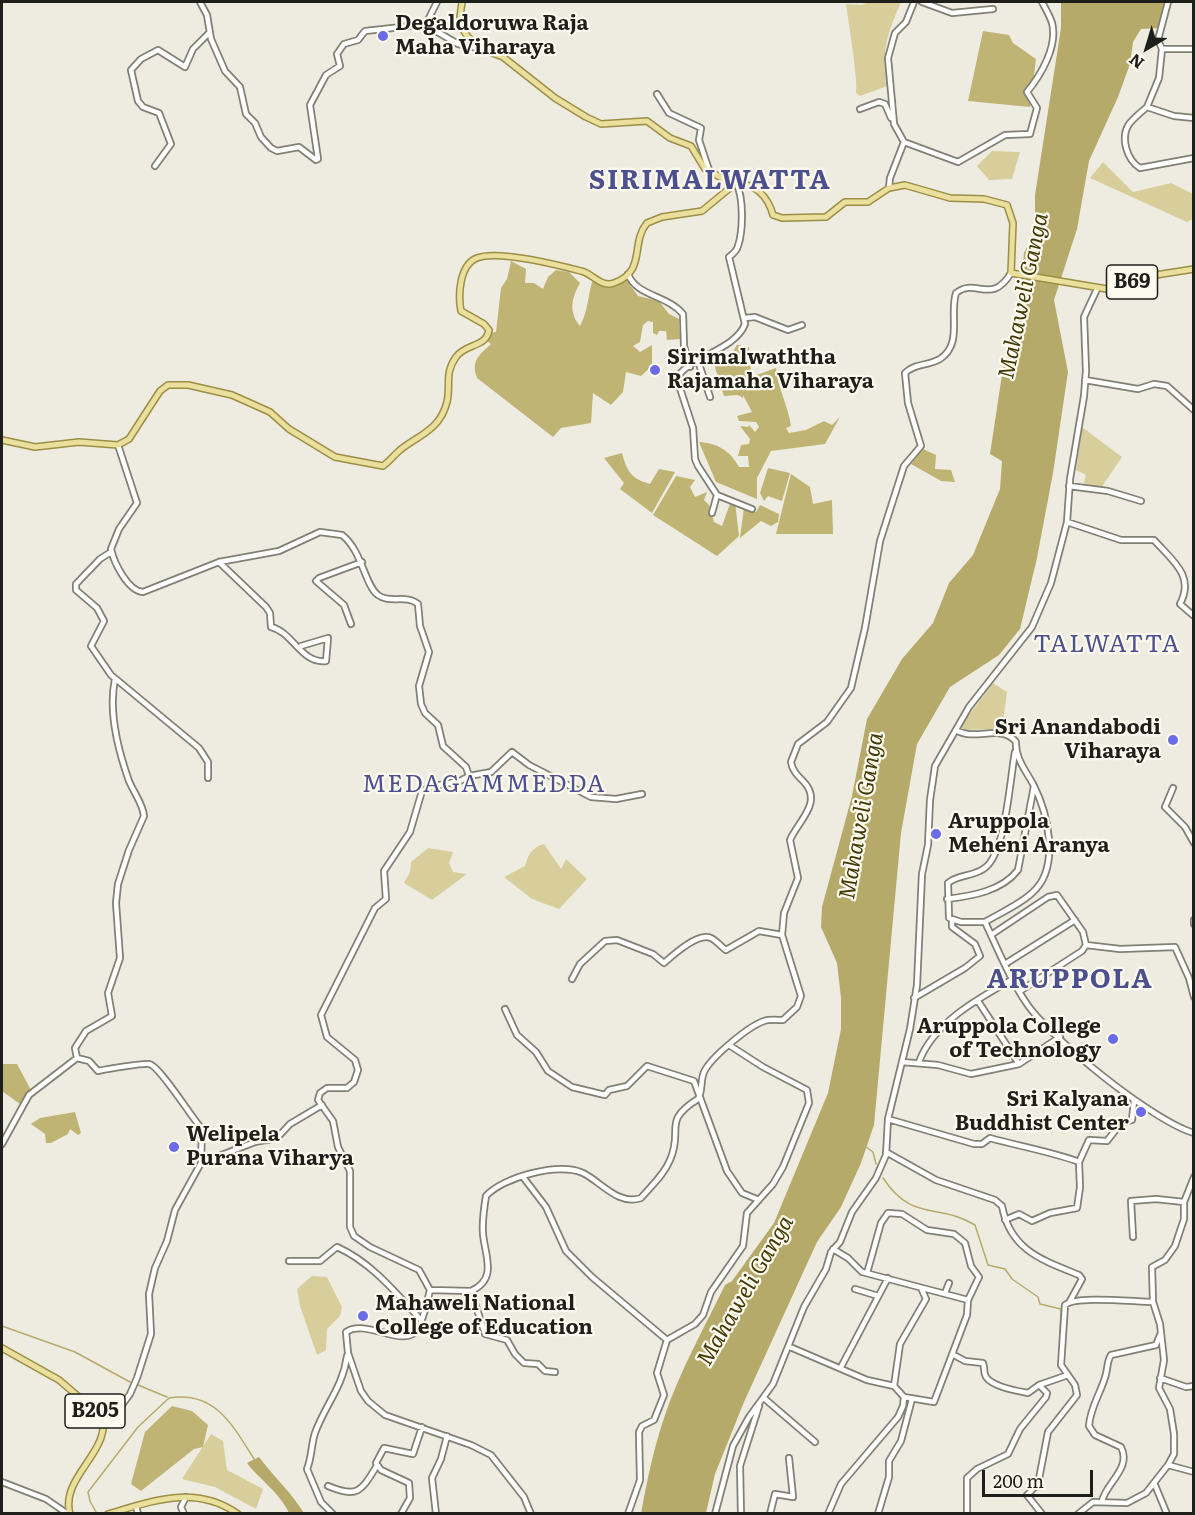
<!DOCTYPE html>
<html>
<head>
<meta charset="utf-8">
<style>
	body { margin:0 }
	#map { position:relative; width:1195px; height:1515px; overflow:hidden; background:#eeece1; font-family:Literata,serif }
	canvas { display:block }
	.frame { position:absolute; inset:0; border:3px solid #1e1e1a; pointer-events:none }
	.north { position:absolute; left:1117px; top:18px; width:60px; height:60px; -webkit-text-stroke:4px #fcfaee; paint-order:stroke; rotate:218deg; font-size:16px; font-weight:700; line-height:24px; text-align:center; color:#1e1e1a }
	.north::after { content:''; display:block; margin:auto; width:21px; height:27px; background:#1e1e1a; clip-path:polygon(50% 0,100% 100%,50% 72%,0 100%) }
	.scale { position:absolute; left:982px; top:1470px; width:111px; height:27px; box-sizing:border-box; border:3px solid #1e1e1a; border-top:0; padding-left:8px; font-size:18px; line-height:21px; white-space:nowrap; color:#1e1e1a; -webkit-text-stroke:4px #fcfaee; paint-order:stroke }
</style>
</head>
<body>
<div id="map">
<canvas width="1195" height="1515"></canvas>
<div class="frame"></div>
<div class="north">N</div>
<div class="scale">200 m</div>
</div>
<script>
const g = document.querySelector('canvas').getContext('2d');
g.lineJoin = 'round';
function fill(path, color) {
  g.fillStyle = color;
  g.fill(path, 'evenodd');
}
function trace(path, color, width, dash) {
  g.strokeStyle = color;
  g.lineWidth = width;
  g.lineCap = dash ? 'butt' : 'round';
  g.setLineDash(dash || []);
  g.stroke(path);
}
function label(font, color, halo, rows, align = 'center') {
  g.font = font + ' Literata,serif';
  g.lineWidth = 4.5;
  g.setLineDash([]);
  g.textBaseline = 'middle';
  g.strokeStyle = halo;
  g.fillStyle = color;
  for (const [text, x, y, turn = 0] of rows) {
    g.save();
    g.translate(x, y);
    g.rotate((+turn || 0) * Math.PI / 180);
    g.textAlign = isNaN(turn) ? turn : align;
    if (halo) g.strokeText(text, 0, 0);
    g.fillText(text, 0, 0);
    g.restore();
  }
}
const green = new Path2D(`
	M868,2H901C889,31 878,54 890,85L860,96L856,93C859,85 848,19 846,4L862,5Z
	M992,151L1020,152L1012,179L989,180L977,166Z
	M1103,162L1133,192L1171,183L1193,194V219L1187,222L1090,178Z
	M1082,427L1122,457L1101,488L1083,486L1086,475L1076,470Z
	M993,683L1007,692L1002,729L961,730L960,727Z
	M544,844L561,869L566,859L587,879L559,909L532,899L504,877L525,866C528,855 532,847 544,844Z
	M428,848L453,852L449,863L453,872L467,874L432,900L404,883L410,872L411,862Z
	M312,1276L327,1277L342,1307L340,1316L327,1329L326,1350L317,1355L300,1306L297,1289Z
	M211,1434L223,1441L227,1470L263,1489L256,1509L215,1487L182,1479Z`);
const forest = new Path2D(`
	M983,31L1009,35L1013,43L1036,59L1030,107L968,101Z
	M511,261L526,269L525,283H534L543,289L548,277L556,270L569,272L580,283C572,297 568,312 580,326C588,312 588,294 593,279L607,288L626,279L638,296L659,301L669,314L679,319L680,339L667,340L666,331H659L657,335L653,333V322L648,321L643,325L640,342L633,346L640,352L652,345V366L641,376L626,372L623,392L611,405L593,393L591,423L561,428L553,437L477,378C471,361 478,356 491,344L485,339L487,333L496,332L501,288L507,279Z
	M737,345H741L742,350L749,347L751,372L754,376L776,368C778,389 788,405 791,426L786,428L789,433L806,430L824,421L832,425L840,417L825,444L771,451L757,478V499L716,482L699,442C716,443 730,450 739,467H749L748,456H738L741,445L749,444L750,439L740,426L748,427L749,425L755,432L759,427L756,422L739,421L737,416L752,412L743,395V398L738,395L724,396L713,361L732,353Z
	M923,449L936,455L935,469L951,470L955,482L941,481L911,464Z
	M622,453C627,472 632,479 650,484L659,469L675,472L652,513L620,489L624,483L604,458Z
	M768,468L790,473L782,501L768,496L764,501L760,493Z
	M791,474L810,487L813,504L832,500L833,534H776Z
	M676,476L695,480L690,487L695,497L707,492L704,500L709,505L714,522L722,526L731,501L735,502L739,536L717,556L653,515Z
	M760,505L779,514L778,522L771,526L761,521L740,538L744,507L756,512Z
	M2,1064H17L31,1090L20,1104L2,1091Z
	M75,1112L81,1133L78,1135L70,1129L68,1134L51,1143H46L45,1134L31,1124L40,1118Z
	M172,1406L192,1411L208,1425L203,1447L194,1449L141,1491L131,1484L145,1432Z`);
const water = new Path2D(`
	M1061,2H1167L1160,28L1141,29L1133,42L1130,64L1118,97L1089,161L1077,229L1054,300L1068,372L1053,473L1037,558L1020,629L999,655L950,687L917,744L901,833L874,1125L861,1163L841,1207L817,1242L744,1402L715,1474L706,1513L641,1514C647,1480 654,1447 665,1415C680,1371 704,1328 725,1285L732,1281L774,1223L828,1093L841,1029V998L837,963L821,927L822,907L852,796L867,719L902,659L933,623L949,583L973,555L1000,489L1002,461L990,454L1003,368L1015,335L1020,301L1024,253L1035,232V195L1061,28Z
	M259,1457C274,1477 291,1492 304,1513H289C280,1493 260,1480 247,1463Z`);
const stream = new Path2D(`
	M866,1147L873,1152L876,1164
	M883,1178C913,1223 937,1202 975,1225L988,1265L1005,1269L1012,1279L1038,1297L1040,1304L1061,1309L1059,1362
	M2,1326L75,1352L130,1382
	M138,1385L167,1397
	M97,1514L90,1501L88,1492L138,1427L169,1398C215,1391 232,1424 254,1459`);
const minor = new Path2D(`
	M200,2L207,15L211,39L225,71L240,87L246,114L255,123L261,137L271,148L277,151L299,147L316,160L318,159L310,105L326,75L340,66L337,54L344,44L358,40L365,31L420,25L434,30L458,44L482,49
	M922,2L952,13L993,9
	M425,26L437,2
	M1162,49H1194
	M657,94L669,113L701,128L699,140L710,173
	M1147,107L1159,78L1162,49L1158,40L1168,2
	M860,109L879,102L885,104L891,118
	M1194,118L1174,116L1147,107C1141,112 1134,118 1129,124C1120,138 1127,160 1140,168L1194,158
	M904,142L958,162L1005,135L1030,134L1037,108L1027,92C1041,75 1058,46 1052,23C1050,16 1045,8 1042,2
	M155,166L171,144L159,113L143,107L138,101L131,70L141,59L158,50L185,67L193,49L209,33
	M736,183C744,197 743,231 738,246C737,251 733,254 729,257L745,324C735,351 686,357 677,379L693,428L695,459L698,466L717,495L752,509
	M889,188L890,178L904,142L894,124L888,58L895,33L906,22L914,2
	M628,274C636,296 667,295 683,314L684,346L690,367
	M745,318L755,317L788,330L802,325
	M698,361L710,397
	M1085,380L1138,389L1154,384L1167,386L1194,410
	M118,445L137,503L119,529L111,549C114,563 128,591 143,592L219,562L279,551L320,532L342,535C362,550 365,586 378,595C389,604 407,594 418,604L420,626L429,652L419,686L421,704L425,713L438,725L443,746L466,767L469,776
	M1069,486L1108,491L1141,501
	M712,513L717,495
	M1067,522L1121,540H1154C1173,561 1195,576 1180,604L1194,616
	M111,552L100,559L76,584V590L97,608L104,621L91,646L111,675L199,748L208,762V778
	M219,562L266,607L270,613L271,627C293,632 301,664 326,661L328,638L301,646
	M351,624L344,605L316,581L319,578L362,562
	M956,730C975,742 1001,723 1016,742C1015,758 1026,771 1033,784C1048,813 1061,868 1032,893C1019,905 1000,913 985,922
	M1173,788L1165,807L1185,827L1194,843
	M947,899C972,896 1002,891 1018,870L1034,786
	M1194,920V924
	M985,922C998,950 1010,979 1027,1004C1050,1038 1154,1122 1194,1133
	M985,922H961L949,918L948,883C958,874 975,877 986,867C1006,850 1010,778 1015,752
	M991,935L1048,897L1057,895L1083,932L1086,945L1082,951L1020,991
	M1086,945L1120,949L1175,947L1189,978L1194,997
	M1005,964L1075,920
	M572,979L580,964L605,941L617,940L653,954L664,963C673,955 698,932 711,938C716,940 721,947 726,950L759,931L782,935
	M914,998L965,968L980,956L975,944L952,927V921
	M978,1001L1019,1064
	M505,1009L517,1035L536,1052L548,1071L572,1087L605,1095L609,1090L627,1086L647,1066L694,1081L727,1171L742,1193L759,1200
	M77,1058L89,1061L98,1071C107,1069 143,1063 149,1064C159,1065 192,1118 202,1129L201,1163
	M902,1062L938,1065L971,1074L1019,1064L1060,1037
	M919,1062C933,1023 979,998 1013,979
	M888,1119L974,1144H982L990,1138C1018,1146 1053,1152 1079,1162
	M2,1144L29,1095L77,1058L75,1048L86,1031L112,1016L108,993L120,958L116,903L118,884L129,850L144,816C143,804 134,793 129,781C118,750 108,712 115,679
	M886,1152L936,1180L995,1200L1002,1206C1010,1250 1042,1260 1079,1275L1082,1279L1070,1301
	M523,1177L546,1207L566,1251L592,1277L667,1340
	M1005,1220L1019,1214L1032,1221L1050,1213L1077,1208L1080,1187L1079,1162L1089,1140L1107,1141L1121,1123L1132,1120L1134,1100
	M1133,1237L1131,1201L1156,1199L1184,1202
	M833,1249L848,1258L862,1272L968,1300L979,1277L971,1266L965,1243L954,1234L927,1230L902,1214L888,1213L881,1223L867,1273
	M289,1261H320L337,1247C371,1262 396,1293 421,1320
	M855,1289L878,1296
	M430,1290L471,1291C498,1279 485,1256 483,1234C482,1221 484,1208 486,1196C503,1177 559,1162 583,1173C600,1181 618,1206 641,1198C651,1186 664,1175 670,1160C684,1129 661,1122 698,1099C703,1091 700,1081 704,1072C711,1057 749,1026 764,1021C770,1019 777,1020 783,1020L797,1007L801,996L782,935L784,913L798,878L790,840C798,821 824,802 803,781C797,775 792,770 791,762L798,744L827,722L851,688L865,628L880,541L904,466L921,446L908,403L905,373C915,363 928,366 940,359C963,344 949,315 956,293C976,277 991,306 1011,273
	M430,1290L419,1270L370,1247L354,1236L350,1227V1171L338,1147L333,1121L318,1100L320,1093L327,1088H347L354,1082L358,1070L355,1060L327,1037L321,1015L375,908L386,899L384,871L410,832L422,791L434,786L460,781L469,776L491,772L512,752L529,765L591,797L616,799L642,794
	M430,1290C427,1302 424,1319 417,1330C404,1349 366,1318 346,1332L348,1353L361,1391L368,1401L385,1415L471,1445L491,1455L524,1497L531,1514
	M471,1291L485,1334L507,1340L515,1354L524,1363L538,1364L545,1371L555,1372
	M945,1293L949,1283
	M790,1347L867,1380L894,1386L904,1397L903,1406L898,1417L841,1484L828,1514
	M952,1354L965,1361L983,1363C985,1368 983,1372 986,1377C993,1387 1017,1391 1028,1393L1039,1385L1068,1375
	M841,1367L888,1278
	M1160,1378L1186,1387L1194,1386
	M894,1386L900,1344L926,1299L922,1290
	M904,1397L934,1402L967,1315L968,1300
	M765,1399L815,1442
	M104,1424L112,1419L130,1394L137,1378L151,1334L149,1294L155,1268L167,1241L175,1210L201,1163L255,1142L277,1138L290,1124L322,1105
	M1168,1465L1174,1454V1434L1170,1409L1159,1388L1164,1360L1160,1324L1153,1302L1152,1267L1165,1260L1175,1246L1184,1219V1202L1194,1177
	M2,1482L46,1499L68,1514
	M1155,1485L1167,1514
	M328,1486C357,1498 361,1492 376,1467
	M1102,1501C1106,1483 1132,1468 1121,1447L1095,1435L1089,1426C1090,1407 1102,1391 1106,1374C1108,1366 1107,1361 1111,1355L1156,1345L1160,1335
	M136,1506L138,1514
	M184,1514L181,1507L186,1497
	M333,1514L321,1502L307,1469C312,1457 311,1445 315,1433C325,1405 343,1387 347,1356
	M401,1514L410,1498L409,1483L381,1470L376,1463L384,1448L413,1454L422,1427
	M436,1514L432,1478L441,1459L447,1436
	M628,1514L640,1480L639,1432L642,1426L654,1420L664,1395L657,1373L667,1340L695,1324L703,1315L711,1292L743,1246L747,1213L773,1184L783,1167L809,1103L807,1090L763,1067L729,1045
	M715,1514L733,1446L749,1417L773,1384L804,1307L826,1269L831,1252L840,1242L852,1212L876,1178L886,1155L888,1119L910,1029L917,985L922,874L928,845L930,800L935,766L969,707L1032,627L1051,583L1067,522L1070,479L1084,396L1086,371L1084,317L1097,289
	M741,1514L740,1466L759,1406
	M770,1514L775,1494L793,1497L789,1458
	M878,1514L889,1477V1461L901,1441L912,1399
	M967,1514V1478L977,1469L1008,1454L1020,1429L1046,1397L1047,1393L1039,1385
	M1042,1514L1027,1495L1038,1484L1048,1432L1077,1395L1075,1385L1061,1365L1065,1305C1076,1295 1135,1302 1153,1302
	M1078,1514L1093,1502L1127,1503L1146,1493L1168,1465L1194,1472`);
const major = new Path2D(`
	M462,2L459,24L468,37L482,49L503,57L555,98L586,117L601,124L647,121L670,138L691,146L705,169L733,184
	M2,440L35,447L79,442L118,445L129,439L160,391L168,385H188L232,395L270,412L289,429L335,457L383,466C390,461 394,455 400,450C419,435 440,430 447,402C451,385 444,374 456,357C466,343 486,348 489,330L484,324L461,311C458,296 459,265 477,258C498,250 558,265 581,271C592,273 601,288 614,283C647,271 630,243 647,223L662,217L702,211L736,183C756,184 768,197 773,215L782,218L826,217L845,202H868L889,188L905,185L950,198L984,199L1007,205L1013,223L1011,273L1113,290L1143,277L1194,269
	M2,1348L59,1380L93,1409L103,1421C107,1454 60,1479 70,1514
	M108,1514C153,1501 195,1484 238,1514`);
const markers = [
	[383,36,6,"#6a6be5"],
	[655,370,6,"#6a6be5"],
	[1173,740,6,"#6a6be5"],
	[936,834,6,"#6a6be5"],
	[1113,1039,6,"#6a6be5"],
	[1141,1112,6,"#6a6be5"],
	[174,1147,6,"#6a6be5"],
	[363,1316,6,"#6a6be5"]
];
const shields = [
	[1132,282,51],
	[95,1411,60]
];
const shieldNames = [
	["B69",1132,282],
	["B205",95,1411]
];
const poiNames = [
	["Degaldoruwa Raja",395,24],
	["Maha Viharaya",395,48],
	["Sirimalwaththa",667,358],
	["Rajamaha Viharaya",667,382],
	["Sri Anandabodi",1161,728,"right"],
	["Viharaya",1161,752,"right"],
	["Aruppola",948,822],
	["Meheni Aranya",948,846],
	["Aruppola College",1101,1027,"right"],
	["of Technology",1101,1051,"right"],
	["Sri Kalyana",1129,1100,"right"],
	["Buddhist Center",1129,1124,"right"],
	["Welipela",186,1135],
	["Purana Viharya",186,1159],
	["Mahaweli National",375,1304],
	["College of Education",375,1328]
];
const waterNames = [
	["Mahaweli Ganga",1024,296,-78],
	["Mahaweli Ganga",862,816,-80],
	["Mahaweli Ganga",746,1291,-60]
];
const quarterNames = [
	["TALWATTA",1107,645],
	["MEDAGAMMEDDA",484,785]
];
const districtNames = [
	["SIRIMALWATTA",710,181],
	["ARUPPOLA",1070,980]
];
fill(green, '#d7ce9c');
fill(forest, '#bfb474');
fill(water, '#b6aa6b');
trace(stream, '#b6aa6b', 1.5);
trace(minor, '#818075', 8);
trace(major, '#9b8e45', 8);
trace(minor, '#fff', 4.5);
trace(major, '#ebdf9d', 5);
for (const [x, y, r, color] of markers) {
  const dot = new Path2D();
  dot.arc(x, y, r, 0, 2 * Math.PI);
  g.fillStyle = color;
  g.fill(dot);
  trace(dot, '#fcfaee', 2);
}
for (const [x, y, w] of shields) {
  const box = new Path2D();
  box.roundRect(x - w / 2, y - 17, w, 34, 4.5);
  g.fillStyle = '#fcfaee';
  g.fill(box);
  trace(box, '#1e1e1a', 1.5);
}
label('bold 20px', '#1e1e1a', null, shieldNames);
label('bold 21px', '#1e1e1a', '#fcfaee', poiNames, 'left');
label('italic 22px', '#423904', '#fcfaee', waterNames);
g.letterSpacing = '1.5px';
label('24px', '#4d508e', '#fcfaee', quarterNames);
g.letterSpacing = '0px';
g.letterSpacing = '1.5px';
label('bold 27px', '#4d508e', '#fcfaee', districtNames);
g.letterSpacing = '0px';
</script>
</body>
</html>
